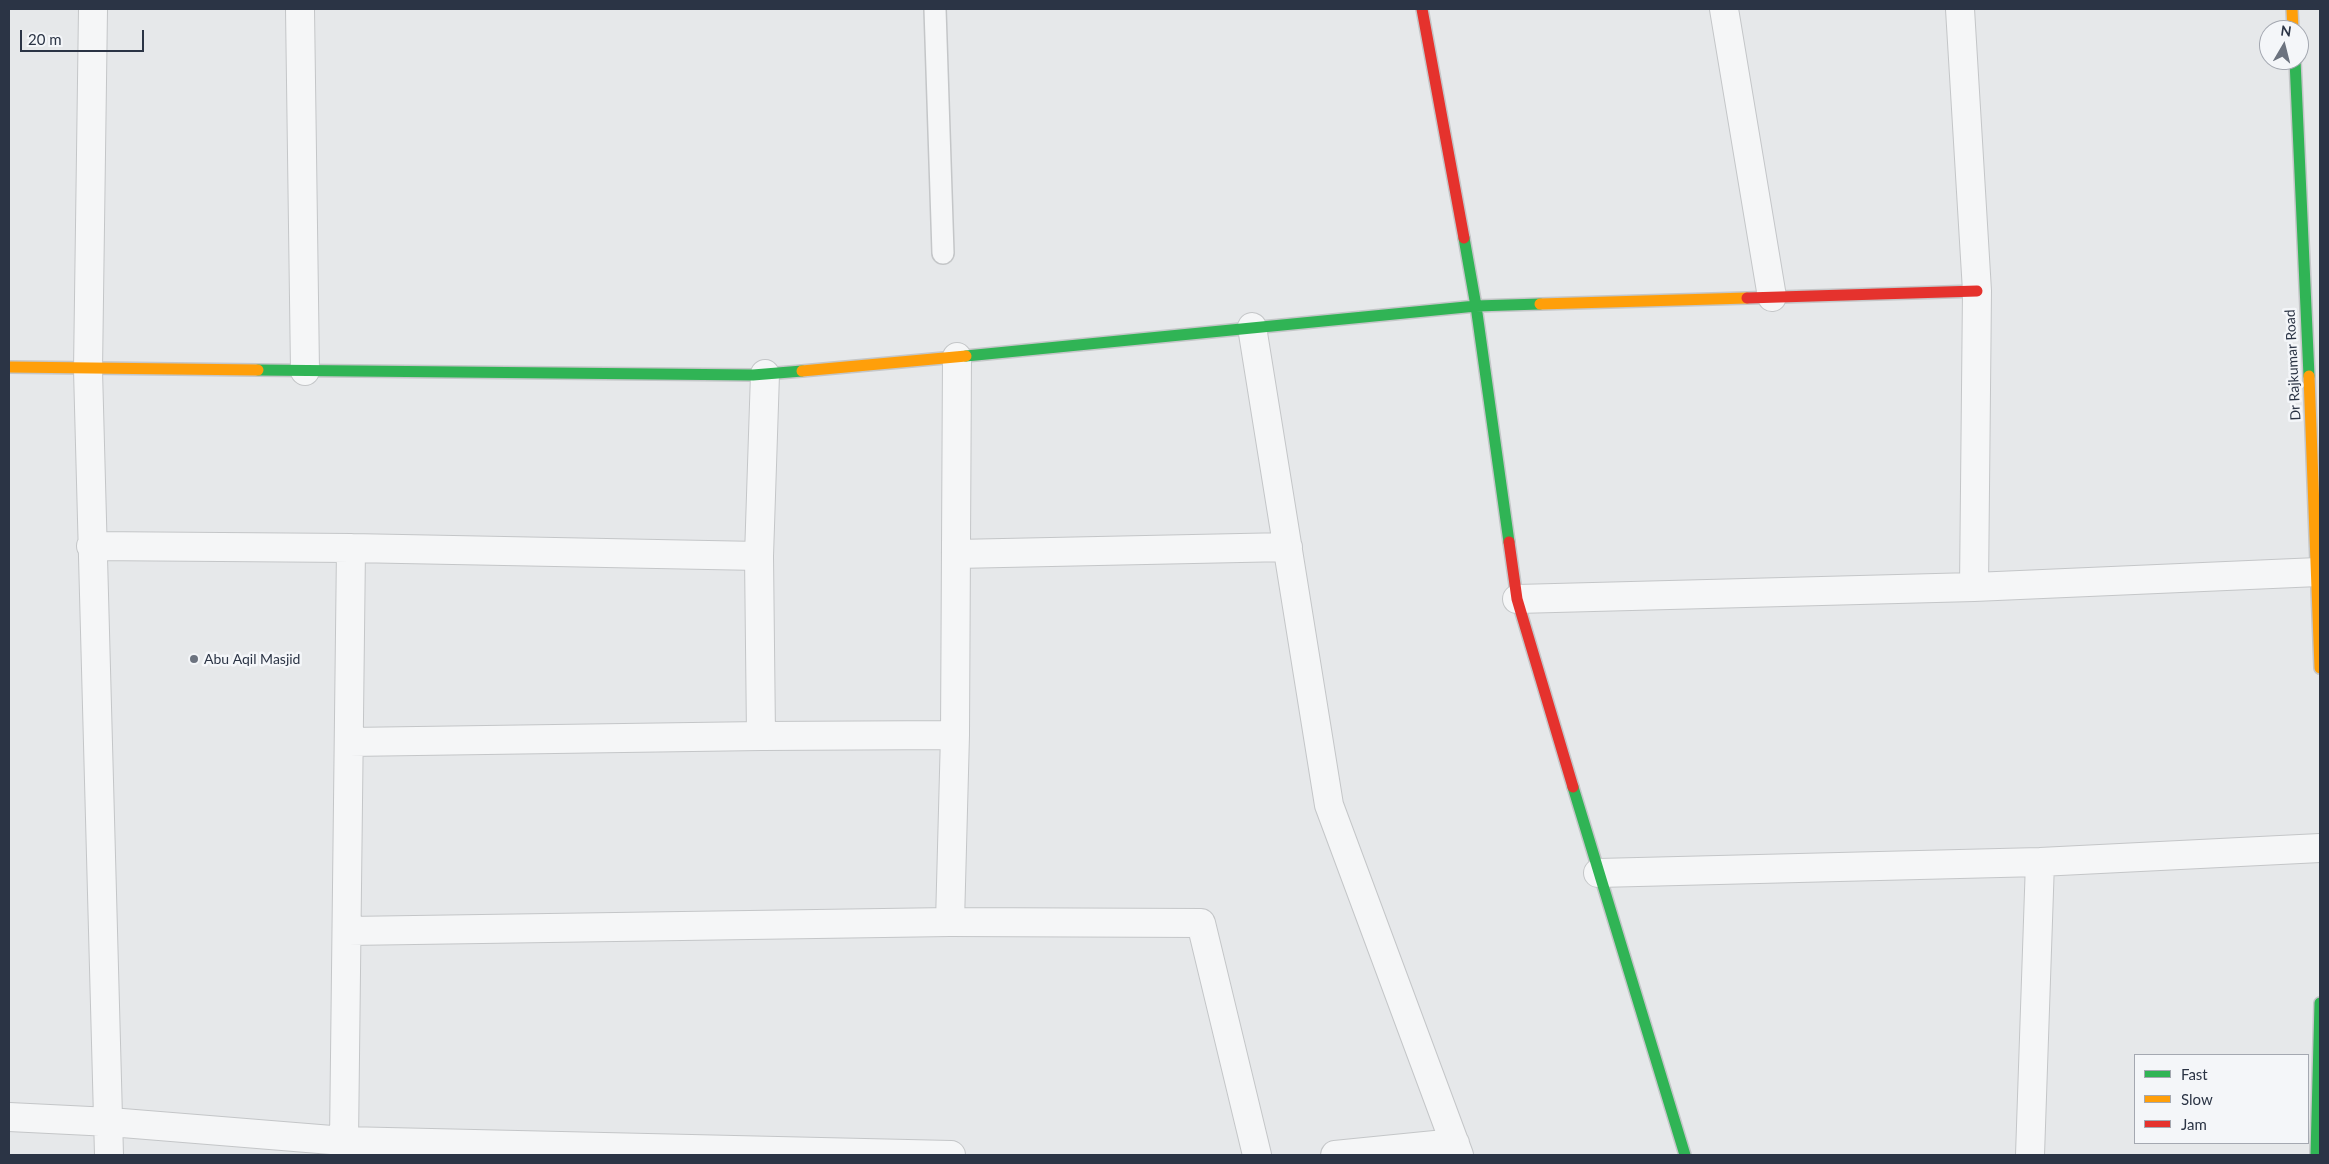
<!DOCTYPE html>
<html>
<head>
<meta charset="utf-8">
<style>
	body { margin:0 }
	#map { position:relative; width:2329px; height:1164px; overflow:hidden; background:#e6e8ea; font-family:Lato,sans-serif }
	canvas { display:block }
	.frame { position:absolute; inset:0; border:10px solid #2b3445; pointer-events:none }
	.legend { position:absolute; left:2134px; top:1054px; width:175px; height:90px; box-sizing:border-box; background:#f4f6f9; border:1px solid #a4a8b1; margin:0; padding:6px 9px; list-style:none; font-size:15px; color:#2b3445 }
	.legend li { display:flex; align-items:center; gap:10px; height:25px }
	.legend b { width:25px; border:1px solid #a4a8b1 }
	.north { position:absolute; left:2259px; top:20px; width:50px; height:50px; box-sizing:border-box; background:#f4f6f9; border:1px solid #a4a8b1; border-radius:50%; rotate:8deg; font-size:14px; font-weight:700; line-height:20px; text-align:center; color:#2b3445 }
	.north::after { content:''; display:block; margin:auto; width:18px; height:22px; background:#6c737f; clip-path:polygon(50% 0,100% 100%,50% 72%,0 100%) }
	.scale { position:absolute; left:20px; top:30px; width:124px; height:22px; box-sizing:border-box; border:2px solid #2b3445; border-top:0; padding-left:6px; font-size:15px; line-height:18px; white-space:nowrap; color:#2b3445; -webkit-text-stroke:4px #f4f6f9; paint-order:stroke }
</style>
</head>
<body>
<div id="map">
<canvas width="2329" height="1164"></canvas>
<div class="frame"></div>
<ul class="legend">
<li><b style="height:6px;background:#30b455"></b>Fast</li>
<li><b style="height:6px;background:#ff9f0a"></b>Slow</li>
<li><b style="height:6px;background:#e5322d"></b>Jam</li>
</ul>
<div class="north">N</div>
<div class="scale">20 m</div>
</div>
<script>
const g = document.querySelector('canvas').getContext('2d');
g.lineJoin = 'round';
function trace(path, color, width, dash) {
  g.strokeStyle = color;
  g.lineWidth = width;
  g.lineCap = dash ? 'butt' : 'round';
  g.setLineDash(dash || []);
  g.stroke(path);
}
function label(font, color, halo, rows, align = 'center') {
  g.font = font + ' Lato,sans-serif';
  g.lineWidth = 5;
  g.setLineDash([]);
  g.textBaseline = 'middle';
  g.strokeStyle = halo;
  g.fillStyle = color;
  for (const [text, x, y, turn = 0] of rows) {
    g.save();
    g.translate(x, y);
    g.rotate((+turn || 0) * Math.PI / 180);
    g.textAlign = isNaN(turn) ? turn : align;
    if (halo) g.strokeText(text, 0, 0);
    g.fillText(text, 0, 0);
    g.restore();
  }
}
const lane = new Path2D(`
	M935,9L943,253`);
const street = new Path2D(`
	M93,9L88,370L109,1155
	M300,9L305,371
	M1724,9L1772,297
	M1960,9L1977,291L1974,587
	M1252,327L1329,805L1459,1155
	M91,546L351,548L759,556
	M956,554L1288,547
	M1517,599L1974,587L2318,572
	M761,736L759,556L765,374
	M349,742L761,736L955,735
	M1598,873L2040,862L2320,848
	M950,922L955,735L957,357
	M348,931L950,922L1201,923L1257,1155
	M9,1117L110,1122L344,1141L951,1155
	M344,1141L351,548
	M1335,1155L1455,1143
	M2030,1155L2040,862`);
const fast = new Path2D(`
	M2295,60L2309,376
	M1464,238L1476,306L1509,542
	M966,356L1476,306L1540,304
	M258,370L753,375L802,371
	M1573,787L1685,1155
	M2316,1155L2320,1003`);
const slow = new Path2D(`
	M2292,9L2293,30
	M1540,304L1747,298
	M9,367L258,370
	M802,371L966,356
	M2309,376L2320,668`);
const jam = new Path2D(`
	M1422,9L1464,238
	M1747,298L1977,291
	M1509,542L1517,599L1573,787`);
const markers = [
	[194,659,5,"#6c737f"]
];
const streetNames = [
	["Dr Rajkumar Road",2293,365,-93]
];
const poiNames = [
	["Abu Aqil Masjid",204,659]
];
trace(lane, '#c4c6c8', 24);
trace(street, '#c4c6c8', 30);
trace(fast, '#c4c6c8', 14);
trace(slow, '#c4c6c8', 14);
trace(jam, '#c4c6c8', 14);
trace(lane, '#f5f6f7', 21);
trace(street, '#f5f6f7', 28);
trace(fast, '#30b455', 11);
trace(slow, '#ff9f0a', 11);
trace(jam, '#e5322d', 11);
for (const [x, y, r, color] of markers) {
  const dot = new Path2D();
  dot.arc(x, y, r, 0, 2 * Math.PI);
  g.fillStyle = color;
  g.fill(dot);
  trace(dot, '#f4f6f9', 2);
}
label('14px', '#2b3445', '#f4f6f9', streetNames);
label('14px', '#2b3445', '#f4f6f9', poiNames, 'left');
</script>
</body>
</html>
